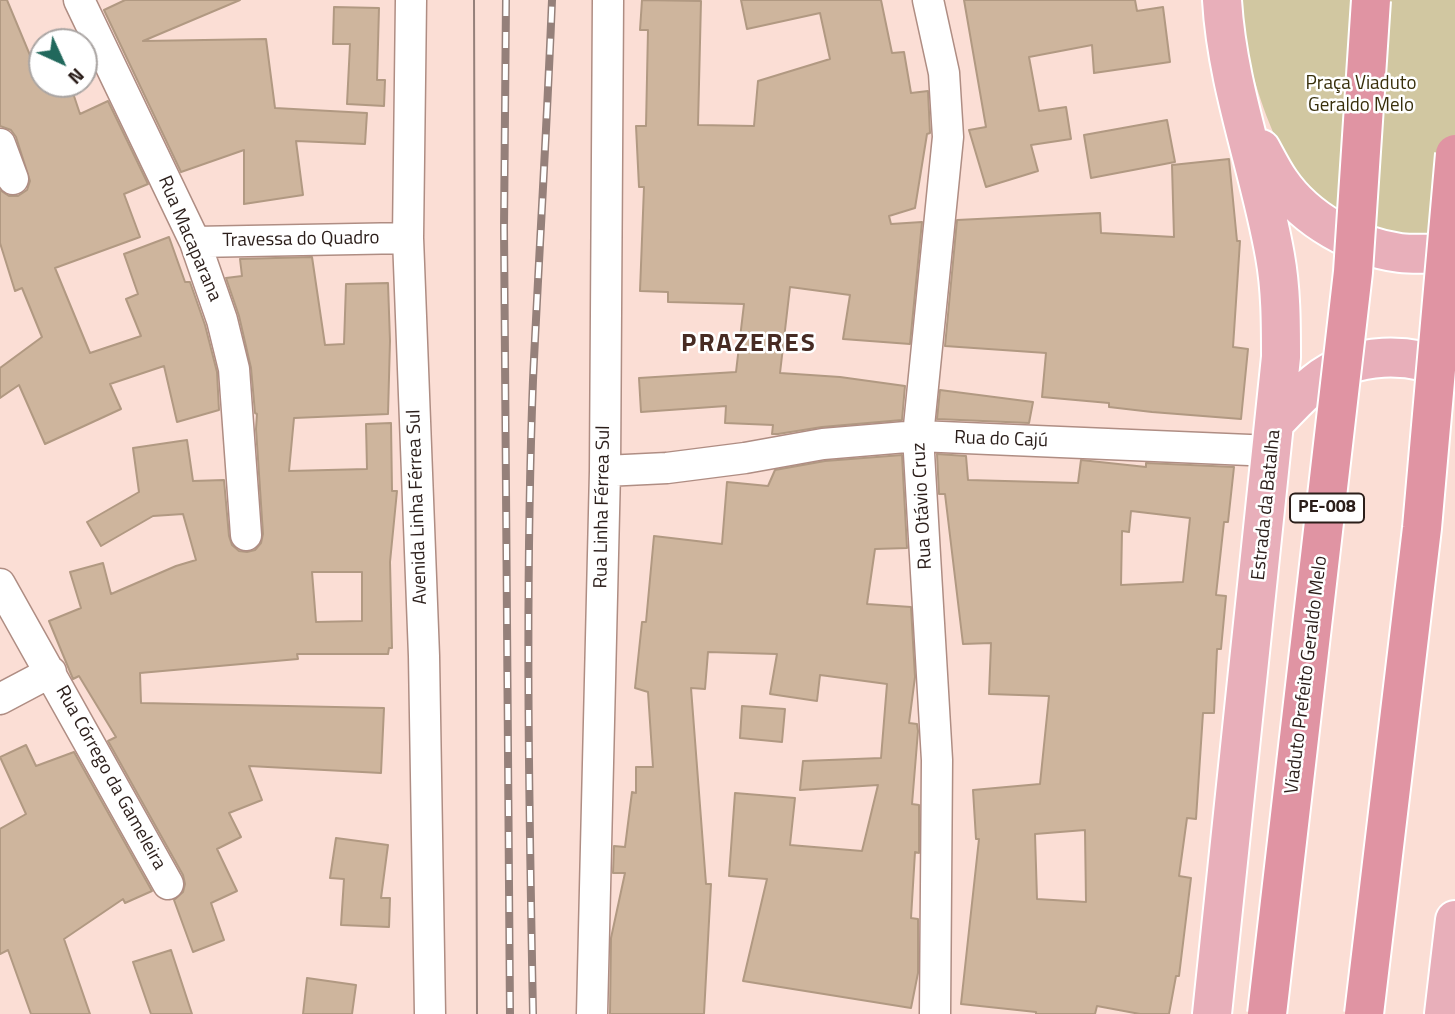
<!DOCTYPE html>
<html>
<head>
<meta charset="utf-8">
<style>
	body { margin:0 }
	#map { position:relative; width:1455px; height:1014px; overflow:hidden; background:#fbded5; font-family:"Titillium Web",sans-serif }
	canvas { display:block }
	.north { position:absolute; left:28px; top:28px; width:70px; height:70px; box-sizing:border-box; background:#fff; border:2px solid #aaa5a3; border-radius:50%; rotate:135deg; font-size:19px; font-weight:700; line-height:28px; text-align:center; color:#2b1e1a }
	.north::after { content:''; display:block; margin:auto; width:24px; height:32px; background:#21685c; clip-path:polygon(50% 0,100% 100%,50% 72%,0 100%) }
</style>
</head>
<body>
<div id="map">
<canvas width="1455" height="1014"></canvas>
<div class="north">N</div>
</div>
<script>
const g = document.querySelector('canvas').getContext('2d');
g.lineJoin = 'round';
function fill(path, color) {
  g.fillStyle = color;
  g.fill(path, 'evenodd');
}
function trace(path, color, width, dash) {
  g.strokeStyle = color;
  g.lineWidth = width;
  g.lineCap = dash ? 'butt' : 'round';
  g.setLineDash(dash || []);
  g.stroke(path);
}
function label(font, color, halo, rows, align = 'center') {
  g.font = font + ' "Titillium Web",sans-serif';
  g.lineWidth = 5;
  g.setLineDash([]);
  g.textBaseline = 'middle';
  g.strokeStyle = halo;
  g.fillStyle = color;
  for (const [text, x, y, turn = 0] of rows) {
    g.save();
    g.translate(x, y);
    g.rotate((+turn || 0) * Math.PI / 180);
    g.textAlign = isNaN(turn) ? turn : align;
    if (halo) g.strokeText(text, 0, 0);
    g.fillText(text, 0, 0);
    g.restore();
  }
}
const green = new Path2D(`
	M1239,0H1455V248C1443,247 1429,248 1417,246C1407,244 1339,220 1331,214C1275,170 1246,68 1239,0Z`);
const building = new Path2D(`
	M0,0H7L42,84H70L80,114L108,101L148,184L124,194L140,237L55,268L90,353L141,336L126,299L138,294L124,254L169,237L185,282H190L205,325L217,372L219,410L177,422L164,366L110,384L121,409L45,444L19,385L0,398V368L42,337L22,288L15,291L0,243V190L9,196H18L27,190L30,181L16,137L11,130L0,126Z
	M125,0H240L143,41L266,39L275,108L367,113L365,144L296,141L303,195L244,204V150L181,172L104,10Z
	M642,0L701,1L698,125L754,126L758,81L830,59L820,13L747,29L741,0H881L892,53L904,52L911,93L928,91L930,133L927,134L915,208L889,216L891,224L922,222L910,344L843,339L850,295L790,287L780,373L840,377L905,386L902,420L822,427L778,434H772L773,425L725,423L726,406L641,412L639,378L736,372L744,304L668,302V292L640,291L644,187H639L636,126H646L648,30H640Z
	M964,0H1135L1137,11L1163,7L1170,62L1094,73L1092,45L1029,57L1039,111L1066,107L1071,139L1031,145L1038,171L986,187L969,130L986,127Z
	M334,7L379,8L377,80H385L384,106L347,104L350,44H333Z
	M1167,120L1175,162L1091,178L1084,135Z
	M1229,159L1237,241H1240L1233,347L1248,349L1241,419L1152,412L1109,407V403L1042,397L1046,353L945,346L957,220L1100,213L1101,233L1174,237L1172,165Z
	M312,257L325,345L344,344L346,284L388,283L390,341L388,414L294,418L289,471L367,469L366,424L391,423L392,491H397L390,562L392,648H389L388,654H297L298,659L140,673L141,703L384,708L381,773L249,766L262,800L229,813L241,837L217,849L237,891L211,903L224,940L193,952L174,900L183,892L185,884L183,875L108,741L116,737L79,676L73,679L49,621L81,608L70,572L103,563L111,594L176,566L196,560L183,514L153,516L101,546L87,522L139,492L133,448L187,440L193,481L224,480L229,536L232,545L239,551L247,552L255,550L261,543L263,534L256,429L257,414L255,413L251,368L239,316L226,278L242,276L240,259ZM312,572H362V621L316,622Z
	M940,390L1033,402L1029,423L937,419Z
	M937,454L966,456L968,480L1078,483L1081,460L1146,467V463L1234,467L1228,522H1224L1216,595L1226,596L1221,649H1217L1214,713H1203L1196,819L1187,818L1179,876L1191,878L1179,976H1176L1169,1014H1140L1097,1006L1095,1014H1036V1012L961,1004L979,839H976L973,790L1040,784L1049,696L989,694L991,643L963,644L945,494H939ZM1131,511L1190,518L1183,582L1121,585L1122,531L1129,532ZM1085,830L1086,902L1037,899L1035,834Z
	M902,455L907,548L875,549L867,604L911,607L915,677L909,723L917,724L918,731L912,804L919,805V853L915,852L911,918L918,919V973L911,1008L743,981L767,879L729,876L735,793L795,798L790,845L862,851L878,785L800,790L803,761L881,758L887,684L820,675L817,701L770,694L777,654L708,652L705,689L691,688L706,884H711L704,1014H610L611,938L625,873H613L614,846L625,847L632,792L636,793V767H653L648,692L635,688L642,622H646L654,536L722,544L727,482L768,486L775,470L825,461Z
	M742,706L785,709L782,742L740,738Z
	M26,745L36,766L74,752L152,891L125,903L123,899L64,939L90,1014H31L8,950L0,954V829L26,814L0,757Z
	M336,838L388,845L381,898H390L389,927L341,925L344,879L330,878Z
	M171,950L192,1014H151L133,962Z
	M307,978L356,985L352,1014H303Z`);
const minor = new Path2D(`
	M79,0L195,242L222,320L234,369L246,535
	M411,0L408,238L424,656L430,1014
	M928,0L944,73L948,137L918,436L937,760L935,1014
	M0,144L13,179
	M195,242L408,238
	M605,471L667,468L745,458L823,444L918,436L1273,451
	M0,584L168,884
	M0,699L51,672
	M592,1014L605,471L608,0`);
const primary = new Path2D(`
	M1261,149C1267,160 1273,172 1280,182C1306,220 1355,247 1400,253C1418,255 1437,253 1455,253
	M1275,422C1288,409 1300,395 1315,383C1354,351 1411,351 1455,373
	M1212,1014L1281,357C1281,323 1281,289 1275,256C1260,170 1227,87 1222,0
	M1444,1014L1455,920`);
const tram = new Path2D(`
	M474,0L477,1014`);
const rail = new Path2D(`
	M506,0L504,228L510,1014
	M533,1014C529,803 525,591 533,380C539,253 547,127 552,0`);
const trunkBridge = new Path2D(`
	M1267,1014L1353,272L1371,0
	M1364,1014L1422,528L1455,154`);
const shields = [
	[1327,508,74]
];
const shieldNames = [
	["PE-008",1327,508]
];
const parkNames = [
	["Praça Viaduto",1361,84],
	["Geraldo Melo",1361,106]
];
const streetNames = [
	["Rua Macaparana",189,239,67],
	["Travessa do Quadro",301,240,-1],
	["Rua do Cajú",1001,440,2],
	["Estrada da Batalha",1267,505,-84],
	["Rua Otávio Cruz",923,506,-93],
	["Avenida Linha Férrea Sul",418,507,-92],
	["Rua Linha Férrea Sul",603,507,-89],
	["Viaduto Prefeito Geraldo Melo",1307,675,-83],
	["Rua Córrego da Gameleira",110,778,61]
];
const districtNames = [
	["PRAZERES",749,345]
];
fill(green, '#d1c7a1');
fill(building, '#ceb59d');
trace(building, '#b19982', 2);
trace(minor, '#af8d83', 33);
trace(primary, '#fff', 42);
trace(minor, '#fff', 30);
trace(primary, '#e8afba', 38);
trace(tram, '#95807a', 2);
trace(rail, '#95807a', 8);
trace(rail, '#fff', 5, [16]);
trace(trunkBridge, '#fff', 42, []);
trace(trunkBridge, '#e094a3', 38);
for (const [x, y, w] of shields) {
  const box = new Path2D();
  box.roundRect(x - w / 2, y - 14.5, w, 29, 5);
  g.fillStyle = '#fff';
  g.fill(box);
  trace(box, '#2b1e1a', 2);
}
label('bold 18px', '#2b1e1a', null, shieldNames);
label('19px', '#382f0b', '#fff', parkNames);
label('19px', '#2b1e1a', '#fff', streetNames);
g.letterSpacing = '2px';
label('bold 26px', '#472b23', '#fff', districtNames);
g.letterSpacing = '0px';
</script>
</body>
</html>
